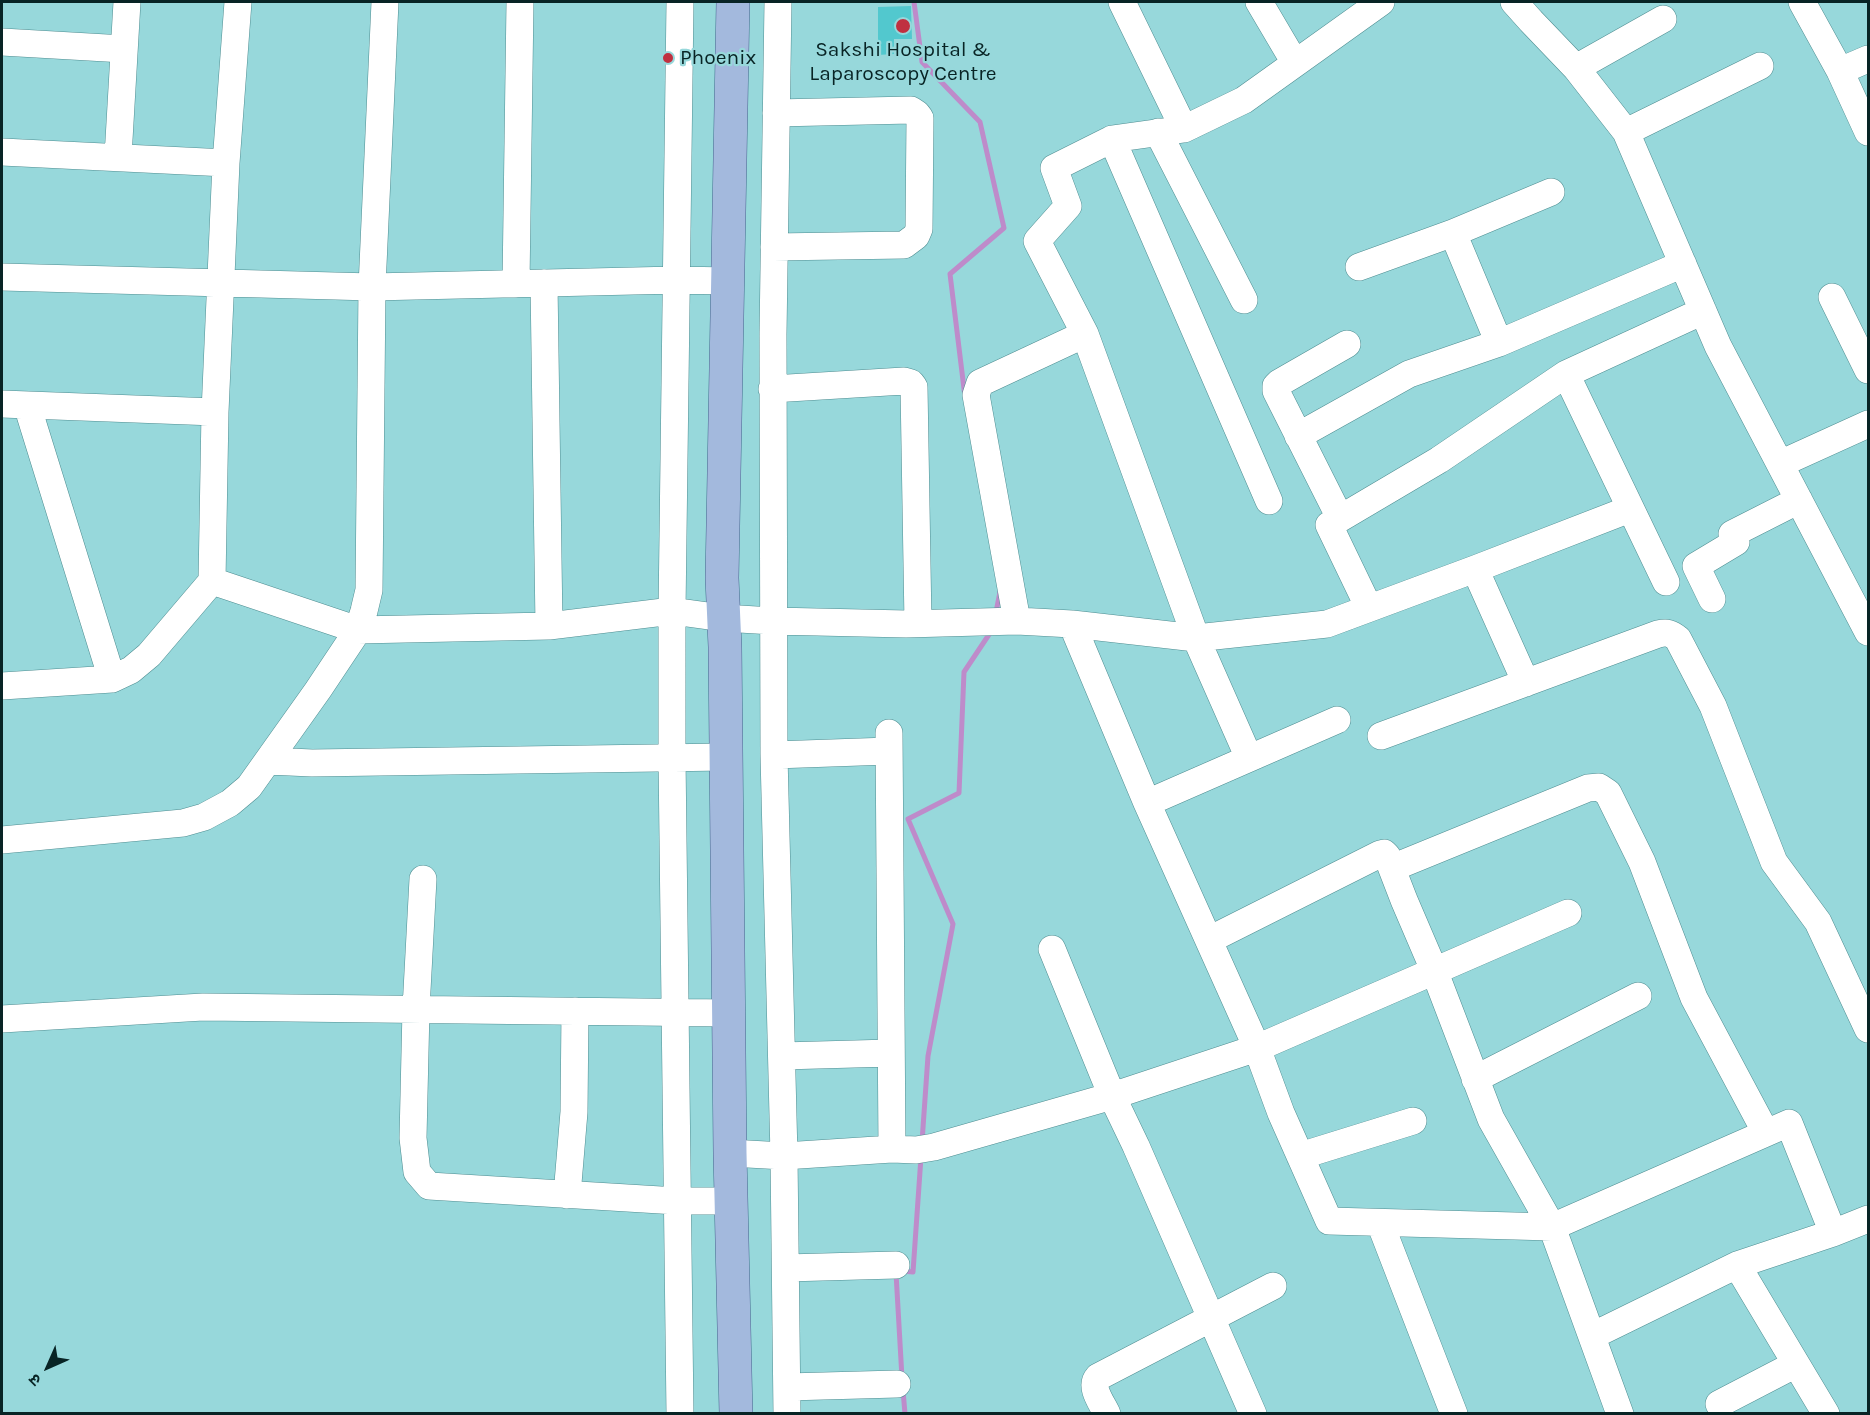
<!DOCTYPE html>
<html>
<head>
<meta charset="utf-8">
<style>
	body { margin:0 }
	#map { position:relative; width:1870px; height:1415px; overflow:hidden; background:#97d8db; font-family:Karla,"Noto Sans Devanagari",sans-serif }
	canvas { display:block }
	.frame { position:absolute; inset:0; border:3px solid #082425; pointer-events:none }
	.north { position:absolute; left:18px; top:1337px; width:60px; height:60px; -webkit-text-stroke:4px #97d8db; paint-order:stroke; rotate:225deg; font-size:16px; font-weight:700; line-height:24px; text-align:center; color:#082425 }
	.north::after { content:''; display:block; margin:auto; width:21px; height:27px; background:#082425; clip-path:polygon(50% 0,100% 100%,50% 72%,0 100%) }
</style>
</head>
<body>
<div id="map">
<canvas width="1870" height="1415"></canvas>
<div class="frame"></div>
<div class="north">उ</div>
</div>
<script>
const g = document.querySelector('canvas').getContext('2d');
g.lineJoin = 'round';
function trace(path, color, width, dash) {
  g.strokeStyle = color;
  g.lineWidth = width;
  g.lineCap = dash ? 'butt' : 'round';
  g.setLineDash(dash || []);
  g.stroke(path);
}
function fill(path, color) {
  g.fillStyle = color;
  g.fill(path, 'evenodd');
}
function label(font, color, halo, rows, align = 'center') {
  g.font = font + ' Karla,sans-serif';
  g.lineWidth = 4.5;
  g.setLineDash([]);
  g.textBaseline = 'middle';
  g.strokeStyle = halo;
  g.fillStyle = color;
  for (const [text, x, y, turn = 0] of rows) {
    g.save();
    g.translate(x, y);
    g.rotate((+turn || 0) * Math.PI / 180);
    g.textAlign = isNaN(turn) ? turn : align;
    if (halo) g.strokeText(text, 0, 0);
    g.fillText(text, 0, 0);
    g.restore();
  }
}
const stream = new Path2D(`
	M914,2L922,62L980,122L1004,228L950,274L965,397
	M996,612L1000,592
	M922,1142L928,1056L953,924L908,819L959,793L964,672L992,630
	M902,1271L913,1272L921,1157
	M896,1273L902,1378
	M903,1390L905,1414`);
const building = new Path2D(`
	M911,6L912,39H894V54L878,55V7Z`);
const minor = new Path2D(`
	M680,2L672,611V757L680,1414
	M778,2L773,334L774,755L784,1156L787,1414
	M1122,2L1184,129
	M1259,2L1295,63
	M1514,2L1531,21L1576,68L1626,132L1718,346L1868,632
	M1802,2L1840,71
	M2,42L124,49
	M1868,59L1840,71L1868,132
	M1576,68L1663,19
	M1158,132L1244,300
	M1626,132L1760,66
	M1112,139L1269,501
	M2,152L226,163
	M118,157L127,2
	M1453,233L1499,343
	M774,247L904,245L916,236L919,229L920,118L917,114L911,110L776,113
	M1359,267L1453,233L1551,192
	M2,277L372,287L677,280L728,281
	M544,283L549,626
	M516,284L520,2
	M1832,297L1868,370
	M1566,374L1703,311
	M772,389L904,381L911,383L914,387L918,623
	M2,404L215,412
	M27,405L112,679
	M1298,436L1409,374L1499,343L1683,264
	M1780,464L1868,424
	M1340,518L1276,391V386L1279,383L1347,344
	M1475,569L1526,683
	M212,581L215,412L226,163L238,2
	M1712,599L1696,566L1736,542L1732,534L1799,500
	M1369,608L1329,525L1439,460L1566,374L1666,582
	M1017,621L976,395L980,383L1085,334
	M1072,624L1147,803L1337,720
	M2,686L112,679L131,670L149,655L212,581L358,630L549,626L672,611L723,618L773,621L906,624L1017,621L1072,624L1196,638L1327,624L1475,569L1630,509
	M889,733L892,1149
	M1381,736L1658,634C1667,632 1671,633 1678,639L1713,706L1774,862L1818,922L1868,1029
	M774,755L889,751
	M1249,758L1196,638L1085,334L1037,241L1068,206L1054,168L1112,139L1184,129L1244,100L1381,2
	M268,761L312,763L726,757
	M1147,803L1257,1048L1281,1113L1329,1221L1552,1227L1491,1119L1434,970L1404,900L1387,856L1384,853L1380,854L1209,940
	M2,840L183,823L204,817L230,803L249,787L318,690L358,630L364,611L369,590L372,287L385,2
	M1392,868L1588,788L1599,787L1608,793L1642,862L1694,998L1766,1133
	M423,879L416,1009L413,1138L417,1172L429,1186L677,1201H731
	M1052,949L1112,1096L1136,1146L1253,1414
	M2,1019L203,1007L728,1013
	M782,1056L891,1053
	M1475,1079L1638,996
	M730,1153L784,1156L892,1149L916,1150L934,1147L1112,1096L1257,1048L1568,913
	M1300,1156L1413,1121
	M567,1195L574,1112L575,1011
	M1380,1223L1454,1414
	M1737,1265L1826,1414
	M786,1268L896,1265
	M1592,1336L1737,1265L1833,1233
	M787,1387L897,1384
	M1719,1404L1796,1364
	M1107,1414C1102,1403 1089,1387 1098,1377L1273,1286
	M1620,1414L1552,1227L1789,1123L1833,1233L1868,1219`);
const major = new Path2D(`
	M733,2L722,578L725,647L730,1153L736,1414`);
const markers = [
	[903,26,8,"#c03040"],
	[668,58,6,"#c03040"]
];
const poiNames = [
	["Sakshi Hospital &",903,50],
	["Laparoscopy Centre",903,74],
	["Phoenix",680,58,"left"]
];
trace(stream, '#be8bca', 5);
fill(building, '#52c8ce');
trace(minor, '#4e8d91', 28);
trace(major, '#45678e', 34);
trace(minor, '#fff', 27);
trace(major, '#a3b9dd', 33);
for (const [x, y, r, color] of markers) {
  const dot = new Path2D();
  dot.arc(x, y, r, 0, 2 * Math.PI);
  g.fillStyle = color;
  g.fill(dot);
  trace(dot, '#97d8db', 2);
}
label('21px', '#082425', '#97d8db', poiNames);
</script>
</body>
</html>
